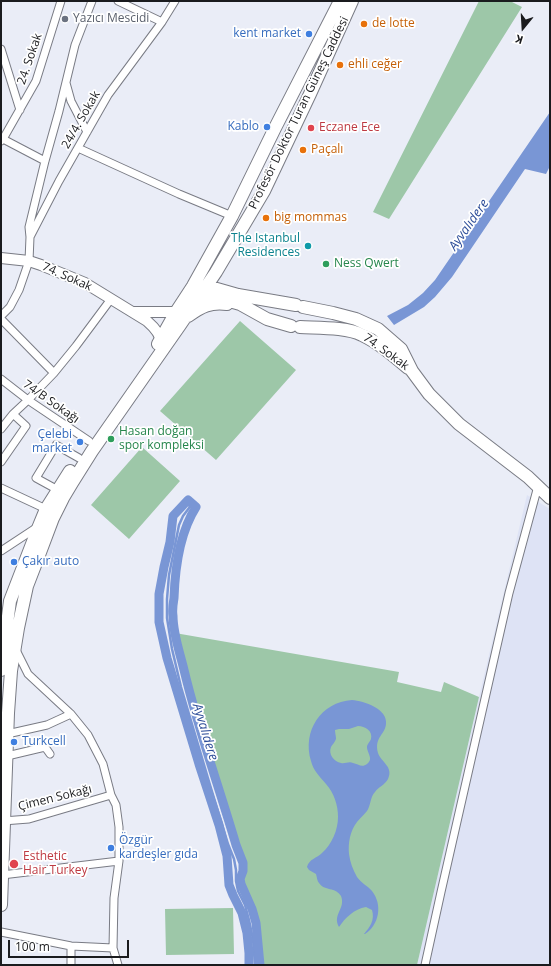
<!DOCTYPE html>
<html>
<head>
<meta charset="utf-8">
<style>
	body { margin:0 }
	#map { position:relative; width:551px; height:966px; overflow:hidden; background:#eaedf7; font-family:"Open Sans",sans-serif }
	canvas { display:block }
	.frame { position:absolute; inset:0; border:2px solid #1a1b1e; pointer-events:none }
	.north { position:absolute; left:503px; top:8px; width:40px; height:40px; -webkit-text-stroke:3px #fff; paint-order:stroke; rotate:198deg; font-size:11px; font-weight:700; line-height:16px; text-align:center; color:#1a1b1e }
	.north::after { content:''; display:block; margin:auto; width:14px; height:18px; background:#1a1b1e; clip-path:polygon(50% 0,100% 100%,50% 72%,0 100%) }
	.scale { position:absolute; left:8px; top:940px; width:121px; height:18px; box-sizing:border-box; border:2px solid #1a1b1e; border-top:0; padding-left:5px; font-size:12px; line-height:14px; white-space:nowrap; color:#1a1b1e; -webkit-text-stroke:3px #fff; paint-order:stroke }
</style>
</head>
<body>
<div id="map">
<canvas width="551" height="966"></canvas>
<div class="frame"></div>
<div class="north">K</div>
<div class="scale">100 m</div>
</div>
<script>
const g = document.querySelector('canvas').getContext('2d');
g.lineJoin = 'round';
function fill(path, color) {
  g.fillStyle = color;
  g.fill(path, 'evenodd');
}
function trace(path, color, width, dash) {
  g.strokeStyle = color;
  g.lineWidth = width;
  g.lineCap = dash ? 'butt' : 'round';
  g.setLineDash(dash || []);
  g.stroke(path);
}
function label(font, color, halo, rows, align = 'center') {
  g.font = font + ' "Open Sans",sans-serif';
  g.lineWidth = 3.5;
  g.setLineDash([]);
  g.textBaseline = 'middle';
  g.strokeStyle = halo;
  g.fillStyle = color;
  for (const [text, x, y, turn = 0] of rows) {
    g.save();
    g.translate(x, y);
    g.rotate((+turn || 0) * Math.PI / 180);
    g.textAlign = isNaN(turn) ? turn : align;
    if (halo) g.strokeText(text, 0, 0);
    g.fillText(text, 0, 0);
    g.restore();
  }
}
const built = new Path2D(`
	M527,495L550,509V965H417L479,697Z`);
const green = new Path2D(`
	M479,1H510L522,7L389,219L373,212Z
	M240,321L296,370L216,460L160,411Z
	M142,447L180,481L129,539L91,505Z
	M175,633L399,672L397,682L441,692L444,682L479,697L417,965H260L256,923L252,909L241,884L240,879L243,871V863L236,845L191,700Z
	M233,908L234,954L166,955L165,909Z`);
const water = new Path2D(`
	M550,112V166L546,174L525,169L452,277L435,297L424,307L394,325L387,316L408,305L423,293L435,280Z
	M352,700C364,701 388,709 386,724C385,735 374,737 378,753C381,762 394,767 388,779C385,785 378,787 375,792C370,797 371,805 367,811C364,815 360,818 357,822C350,831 348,843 349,854C350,862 353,870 357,877C361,883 368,886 372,891C383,905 379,925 365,934H364C370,927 375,920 372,910L366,907C354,909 345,918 339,927C332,914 346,909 341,896C336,887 324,891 319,883C317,881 317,877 316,874L309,870L307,867C309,859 317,858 322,853C332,844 338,830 338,817C338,805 334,793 326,784C320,777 313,770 311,761C302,731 321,702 352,700ZM358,726C365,726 373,731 371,739C370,742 367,744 367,747C367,753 374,759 367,764C362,768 358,764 353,763C349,761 345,764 341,763C334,762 328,754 331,747C332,745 335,742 336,739C336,736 335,733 335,730L339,729H349Z`);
const stream = new Path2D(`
	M192,504L183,516L179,525L169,575L167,599V618L172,649L181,687L210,785L228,844L234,859L236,870V881L238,891L245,905L249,920L253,939L255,965`);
const canal = new Path2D(`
	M249,965V953L247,933L242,913L233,895L229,885L227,856L219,825L199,764L167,658L159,622V594L164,567L170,542L173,516L188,500L196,507C180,532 175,569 174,598C173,604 172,610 173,616C173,634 180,653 184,670C198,729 219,787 236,845L243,863V871L240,879L241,884L252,909L256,923L260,965`);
const street = new Path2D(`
	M118,1L162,22
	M1,49L20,110
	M66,83L71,101L87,132
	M3,139L45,161
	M1,141L3,139L36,81L61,1
	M78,148L179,194L232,216
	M30,237L29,227L45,161L59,111L75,45L92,1
	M1,316L10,307L19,290L29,261L30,237L59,181L108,95L162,22L175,1
	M1,319L54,373
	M1,379L28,400L89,441
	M1,429L13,414L28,400L54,373L76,346L111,299
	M1,462L26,426L13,414
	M1,488L46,509
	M58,490L36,478L56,445L79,458
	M1,551L39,526
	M16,650L28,674L71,714L88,735L103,764L111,795L116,805L119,827V861L114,898L113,948L118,965
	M7,734L47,725L71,714
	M7,756L45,747L50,754
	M3,821L29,819L111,795
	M2,875L119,861
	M1,932L71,946L113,948
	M71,965V946
	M425,965L441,892L509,593L538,486`);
const secondary = new Path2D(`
	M1,258L29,261L41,265L85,283L147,321C154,327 161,335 162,344
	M133,312H176`);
const primary = new Path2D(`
	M200,287L217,289L238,295L296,305
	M195,288L201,293L240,304L267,319L291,326
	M303,307L333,313L356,319L378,329L401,349L412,371L429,394L459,424L528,477L550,498
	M188,316C202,306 210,302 227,304
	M300,327C318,328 347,327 362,335C379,343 394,356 408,368
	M158,344L176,312L193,286L232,216L275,128L340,1
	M1,670L10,601L39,526L46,509L70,471
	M1,905L8,713L11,671L18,628L27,586L39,555L53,518L63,498L72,483L92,451L180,325L216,272L264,191L310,94L352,1`);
const markers = [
	[65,19,4,"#6b7280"],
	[364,24,4,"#e8710a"],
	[309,34,4,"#3f7fe0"],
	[340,65,4,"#e8710a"],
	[267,127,4,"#3f7fe0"],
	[311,128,4,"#e0444e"],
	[303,150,4,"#e8710a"],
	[266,218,4,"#e8710a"],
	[308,246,4,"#0f9aa8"],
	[326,264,4,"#2e9e5b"],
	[111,439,4,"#2e9e5b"],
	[80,442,4,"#3f7fe0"],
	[14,562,4,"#3f7fe0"],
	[14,742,4,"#3f7fe0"],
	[111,848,4,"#3f7fe0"],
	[14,864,5,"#e0444e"]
];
const worshipNames = [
	["Yazıcı Mescidi",73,19]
];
const foodNames = [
	["de lotte",372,24],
	["ehli ceğer",348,65],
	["Paçalı",311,150],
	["big mommas",274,218]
];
const shopNames = [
	["kent market",301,34],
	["Kablo",259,127],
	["Çelebi",72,435],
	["market",72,449],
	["Çakır auto",22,562,"left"],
	["Turkcell",22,742,"left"],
	["Özgür",119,841,"left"],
	["kardeşler gıda",119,855,"left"]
];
const streetNames = [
	["24. Sokak",30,59,-71],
	["Profesör Doktor Turan Güneş Caddesi",299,113,-64],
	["24/4. Sokak",81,120,-60],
	["74. Sokak",67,277,24],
	["74. Sokak",386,352,36],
	["74/B Sokağı",51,402,35],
	["Çimen Sokağı",55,798,-14]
];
const healthNames = [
	["Eczane Ece",319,128],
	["Esthetic",23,857],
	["Hair Turkey",23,871]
];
const cultureNames = [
	["The Istanbul",300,239],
	["Residences",300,253]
];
const leisureNames = [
	["Ness Qwert",334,264],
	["Hasan doğan",119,432],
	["spor kompleksi",119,446]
];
const waterNames = [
	["Ayvalıdere",469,225,-55],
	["Ayvalıdere",205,732,73]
];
fill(built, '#dee3f5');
fill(green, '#9dc7a8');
fill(water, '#7996d5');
trace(stream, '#7996d5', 2.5);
trace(canal, '#7996d5', 9);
trace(street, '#797b84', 9);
trace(secondary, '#797b84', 12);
trace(primary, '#797b84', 14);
trace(street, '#fff', 7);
trace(secondary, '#fff', 10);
trace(primary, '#fff', 12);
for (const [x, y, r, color] of markers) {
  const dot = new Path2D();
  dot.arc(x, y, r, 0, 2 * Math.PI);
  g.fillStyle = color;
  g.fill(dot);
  trace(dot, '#fff', 1.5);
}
label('12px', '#5b616d', '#fff', worshipNames, 'left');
label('12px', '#c56008', '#fff', foodNames, 'left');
label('12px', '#366cbe', '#fff', shopNames, 'right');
label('12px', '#1a1b1e', '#fff', streetNames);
label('12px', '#be3a42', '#fff', healthNames, 'left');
label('12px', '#0d838f', '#fff', cultureNames, 'right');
label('12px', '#27864d', '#fff', leisureNames, 'left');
label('italic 13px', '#2d4d99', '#fff', waterNames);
</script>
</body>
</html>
